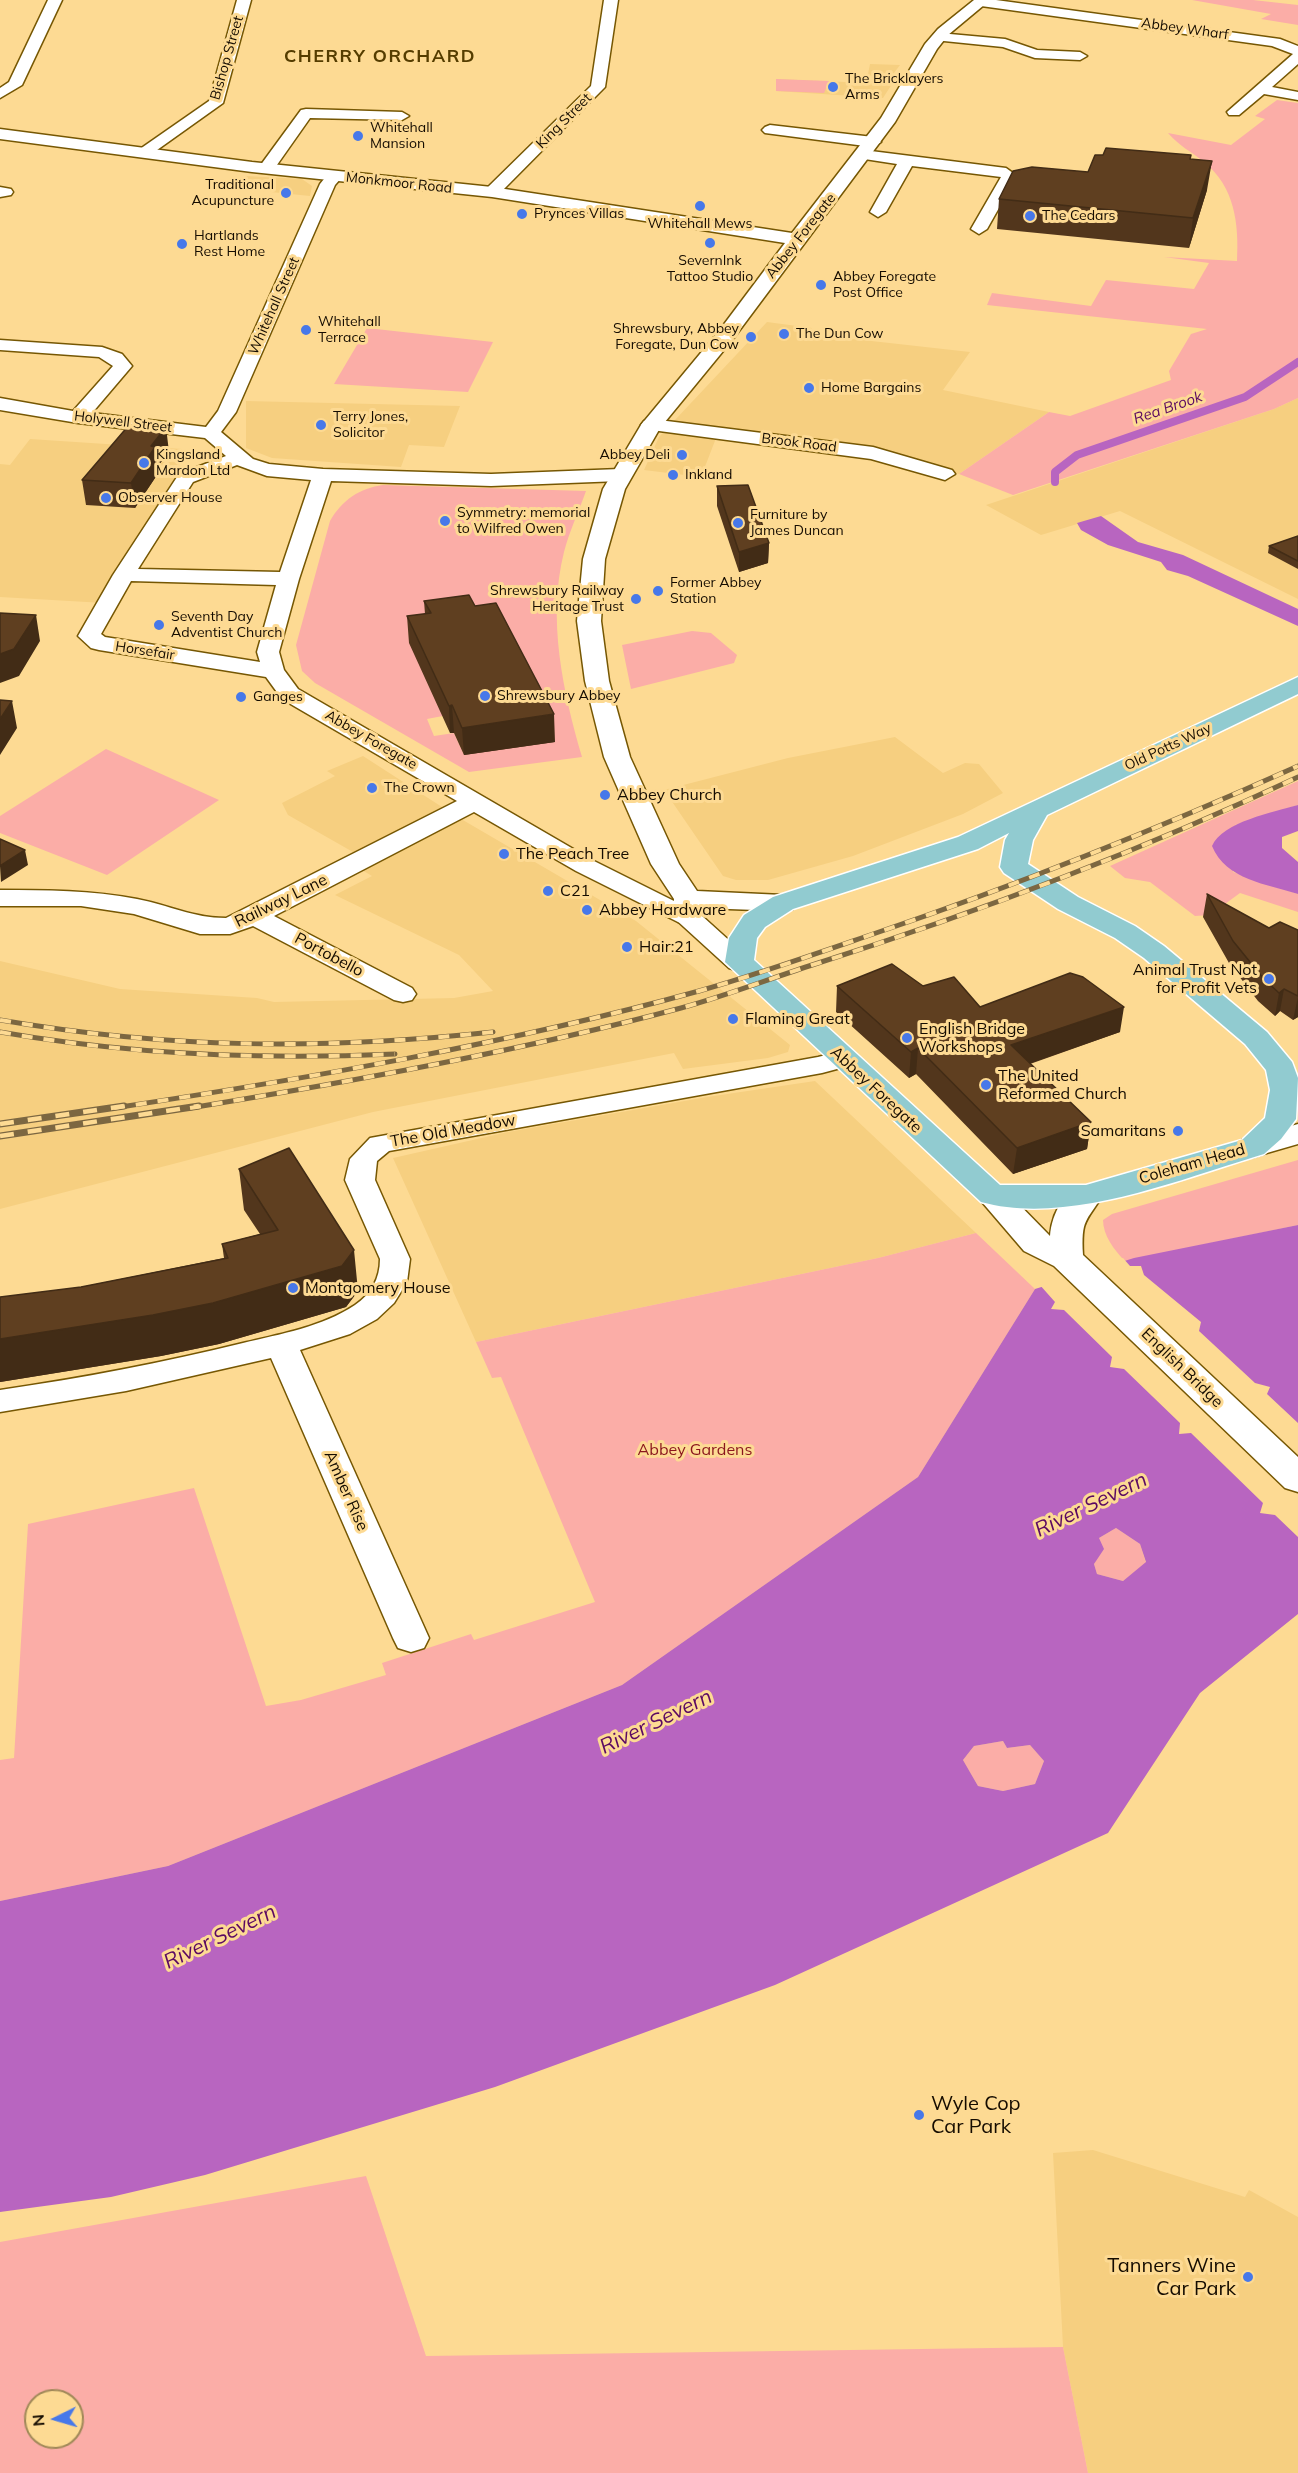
<!DOCTYPE html>
<html>
<head>
<meta charset="utf-8">
<style>
	body { margin:0 }
	#map { position:relative; width:1298px; height:2473px; overflow:hidden; background:#fdda93; font-family:Mulish,sans-serif }
	canvas { display:block }
	.north { position:absolute; left:24px; top:2389px; width:60px; height:60px; box-sizing:border-box; background:#fdda93; border:2px solid #a08858; border-radius:50%; rotate:265deg; font-size:16px; font-weight:700; line-height:24px; text-align:center; color:#150c00 }
	.north::after { content:''; display:block; margin:auto; width:21px; height:27px; background:#4778e9; clip-path:polygon(50% 0,100% 100%,50% 72%,0 100%) }
</style>
</head>
<body>
<div id="map">
<canvas width="1298" height="2473"></canvas>
<div class="north">N</div>
</div>
<script>
const g = document.querySelector('canvas').getContext('2d');
g.lineJoin = 'round';
function fill(path, color) {
  g.fillStyle = color;
  g.fill(path, 'evenodd');
}
function trace(path, color, width, dash) {
  g.strokeStyle = color;
  g.lineWidth = width;
  g.lineCap = dash ? 'butt' : 'round';
  g.setLineDash(dash || []);
  g.stroke(path);
}
function label(font, color, halo, rows, align = 'center') {
  g.font = font + ' Mulish,sans-serif';
  g.lineWidth = 6;
  g.setLineDash([]);
  g.textBaseline = 'middle';
  g.strokeStyle = halo;
  g.fillStyle = color;
  for (const [text, x, y, turn = 0] of rows) {
    g.save();
    g.translate(x, y);
    g.rotate((+turn || 0) * Math.PI / 180);
    g.textAlign = isNaN(turn) ? turn : align;
    if (halo) g.strokeText(text, 0, 0);
    g.fillText(text, 0, 0);
    g.restore();
  }
}
const built = new Path2D(`
	M870,64L900,65L888,81L867,79Z
	M776,79L892,84L883,98L776,91Z
	M246,176L302,179L312,186L310,196L232,188Z
	M767,322L812,328L809,334L970,352L943,390L1049,412L959,474L870,450L718,433L701,477L644,470L659,437Z
	M1298,398V599L1120,511L1041,535L986,505L1274,409Z
	M246,401L460,406L444,447L409,445L401,467L272,458L246,448Z
	M30,439L182,449L177,492L104,603L0,597V464L10,465Z
	M895,737L943,773L965,763L979,764L1003,793L963,814L853,856L768,880H736L723,876L664,790L788,758Z
	M363,756L456,816L636,921L790,1045L788,1052L768,1058L683,1069L674,1053L373,1112L0,1209V961L120,989L257,998L274,1002L454,998L493,991L459,955L335,895L372,876L357,867L367,860L288,815L282,803L335,776L327,771Z
	M815,1081L976,1233L878,1258L476,1342L393,1158L508,1132L707,1097Z
	M1093,2150L1245,2197L1249,2190L1298,2217V2473H1088L1063,2347L1053,2153Z`);
const green = new Path2D(`
	M1192,0H1253L1298,5V25L1261,19L1271,14Z
	M776,79L829,81L824,93L776,91Z
	M1277,100L1298,103V398L1274,409L1013,495L959,474L1049,412L1070,416L1171,380L1169,371L1191,334L1207,329L987,305L992,293L1091,306L1106,280L1194,289L1209,263L1164,257L1237,261C1239,224 1235,187 1204,162C1192,152 1179,146 1168,133L1231,145L1265,119L1255,116Z
	M367,328L493,342L468,392L334,384Z
	M383,485L586,491C579,511 569,532 564,552C547,619 563,692 582,757L469,772L315,683L302,671L296,645L330,521C342,500 360,488 383,485ZM448,715L464,755L454,733L434,736L427,719Z
	M692,631L711,633L737,655L734,663L631,689L622,645Z
	M106,749L219,800L107,875L0,833V816Z
	M1298,781V805L1235,825L1233,872L1298,894V912L1240,893L1210,915L1195,916L1150,882L1125,878L1110,866Z
	M1298,1160V1225L1125,1261C1114,1250 1103,1235 1103,1220L1112,1214Z
	M976,1233L1035,1289L918,1477L622,1685L168,1866L0,1901V1760L14,1758L28,1524L194,1488L266,1706L301,1700L386,1675L382,1663L471,1634L474,1640L595,1602L501,1377L492,1378L476,1342L878,1258Z
	M1116,1528L1140,1544L1146,1563L1123,1581L1097,1574L1094,1564L1098,1555L1099,1538Z
	M1003,1741L1007,1748L1030,1745L1044,1761L1035,1784L1003,1791L978,1786L963,1760L974,1746Z
	M366,2176L426,2356L1063,2347L1088,2473H0V2242ZM36,2401H72V2437H36Z`);
const water = new Path2D(`
	M1101,516L1138,542L1183,555L1298,609V626L1188,576L1167,570L1161,562L1108,545L1081,530L1077,523Z
	M1298,805V831L1282,837V848L1298,862V894C1267,884 1226,880 1212,846C1222,822 1274,812 1298,805Z
	M1298,1225V1614L1200,1693L1108,1833L775,1985L495,2087L205,2175L111,2197L0,2212V1901L168,1866L622,1685L918,1477L1035,1289L1134,1258ZM1116,1528L1140,1544L1146,1562L1123,1581L1097,1574L1094,1564L1104,1549L1099,1538ZM1003,1741L1007,1748L1030,1745L1044,1761L1035,1784L1003,1791L978,1786L963,1760L974,1746Z`);
const pier = new Path2D(`
	M1123,1258L1130,1266H1141L1144,1275L1201,1322L1199,1331L1255,1383L1270,1387L1267,1394L1298,1423V1537L1275,1515L1260,1513L1263,1503L1191,1433L1179,1434L1180,1423L1124,1369L1110,1367L1112,1357L1064,1310L1051,1309L1055,1302L1039,1284Z`);
const stream = new Path2D(`
	M1055,482V472L1077,455L1245,397L1298,362`);
const minor = new Path2D(`
	M48,0H62L22,85L0,98V88L9,82Z
	M237,0H251L223,103L150,155H140L137,152L140,149L209,101Z
	M604,0H618L605,87L498,195H486L484,192L486,189L591,86Z
	M976,0H996L1280,39L1298,46V64L1272,87L1298,92V100L1264,94L1239,115H1229L1227,112L1293,54L1272,46L981,6L976,5Z
	M939,33L1005,39L1037,50L1080,52L1087,56L1080,60L1035,58L1003,47L934,40V34Z
	M306,109L402,112L409,116L402,120L310,118L272,172H260L258,169L260,166L301,110Z
	M770,125L873,137L881,142L873,147L765,133L762,130L765,127Z
	M863,150L1006,168L1017,176L987,229L979,234L971,229L1001,177L912,166L886,212L878,217L870,212L897,164L858,158L855,155Z
	M334,172L342,177L335,185L236,412L221,432L253,459L269,464L323,469L491,474L620,469L630,475L620,481L491,486L331,481L299,579L279,652L284,670L298,689L594,861L696,912L700,917L696,922L687,925L678,922L576,871L474,812L274,916L412,988L416,994L412,1000L403,1002L394,1000L253,926L230,934H200L134,914L81,906H0V890C47,890 91,890 137,899C169,905 193,918 226,918L457,801L282,699L266,677L99,650L91,648L78,636L113,575L179,474L226,456L205,438L78,423L0,410V398L73,411L113,366L99,357L0,350V340L102,347L122,354L132,366L92,413L206,427L218,411L320,184L328,174ZM237,465L267,476L311,480L280,572L138,569L193,482ZM131,581L276,585L257,652L260,662L105,637L101,634Z
	M0,187L11,189L13,192L11,195L0,197Z
	M651,419L873,447L952,470L955,474L945,480L871,459L644,429L641,425L644,421Z
	M842,1051L852,1053L856,1059L852,1065L822,1073L389,1151L377,1161L375,1180L410,1259L407,1282L394,1303L377,1319L350,1334L300,1350L429,1638L424,1648L411,1652L398,1648L393,1638L271,1358L126,1391L0,1412V1390C82,1378 162,1363 243,1343C280,1334 322,1327 355,1305C371,1294 380,1279 380,1259L345,1180L350,1159L370,1138L818,1057Z`);
const tertiary = new Path2D(`
	M974,0H990L948,35L937,49L895,122L733,339L660,428L625,489L605,559L601,621L609,681L630,757L679,864L697,891L783,895L793,897L797,903L793,909L783,911L702,908L701,915L753,962L749,968L739,971L729,968L673,917L674,899L651,864L604,757L585,681L577,621L583,559L603,489L641,425L719,331L785,243L492,197L252,172L0,139V129L252,162L492,187L792,233L881,118L925,44L938,29Z
	M1298,1124V1144L1253,1157L1242,1154L1237,1147L1242,1140Z
	M992,1185L1003,1188L1050,1236C1052,1210 1069,1180 1098,1188L1103,1195C1086,1222 1081,1219 1083,1255L1298,1457V1492L1285,1488L1054,1266L1024,1251L976,1195L981,1188Z`);
const primary = new Path2D(`
	M1298,677V694L1047,815L1033,840L1028,864L1078,897L1135,926L1164,946L1267,1032L1292,1062L1298,1078L1296,1119L1281,1139L1264,1154C1180,1179 1068,1226 981,1202L725,962L729,938L744,915L773,897L958,837ZM1009,833L1005,840L1000,867L1004,873L1058,909L1115,938L1144,958L1245,1044L1266,1070L1270,1090L1265,1118L1242,1140L1086,1185H1000L754,960L757,938L765,927L793,909L978,849Z`);
const railFar1 = new Path2D(`
	M0,1020C169,1049 323,1050 493,1032
	M0,1032C131,1055 262,1060 395,1054
	M114,1108C311,1078 507,1044 699,991C759,974 818,953 876,933C1020,884 1160,828 1298,766
	M190,1108C355,1081 520,1051 681,1008C725,996 766,980 809,966C976,913 1139,852 1298,777`);
const rail = new Path2D(`
	M0,1124L124,1106
	M0,1136L199,1106`);
const wall = new Path2D(`
	M1191,159L1207,190L1189,248L997,229L999,199L1088,172Z
	M169,452L158,466L159,472L135,508L86,505L82,480Z
	M717,486L769,543L768,563L739,572L717,506Z
	M1298,536V569L1268,553L1269,546Z
	M424,601L475,606L555,742L464,755L454,733H450L409,643L407,616L425,614Z
	M1207,894L1269,928L1298,930V1017L1293,1020L1280,1011L1275,1016L1258,1001L1229,963L1203,917Z
	M837,986H923L980,1007L1120,1032L1030,1064L1091,1122L1087,1149L1013,1174L916,1074L909,1078L836,1012Z
	M239,1169L358,1291L346,1307L219,1344L161,1356L0,1382V1339L81,1287L224,1258L222,1244L260,1234L244,1210Z`);
const shadedWall = new Path2D(`
	M1212,161L1207,190L1189,248L1193,218Z
	M166,427L169,452L158,466L159,472L135,508L131,483L151,446Z
	M769,543L768,563L739,572V552Z
	M36,615L40,641L19,676L0,683V654Z
	M12,701L17,728L0,755V719Z
	M452,705L454,733H450L449,706Z
	M554,714L555,742L464,755L462,728Z
	M25,850L28,865L1,882L0,866Z
	M1284,989L1280,1011L1275,1016L1279,993Z
	M1298,996V1017L1293,1020L1298,997Z
	M1124,1007L1120,1032L1008,1071L1011,1045Z
	M918,1048L916,1074L909,1078L911,1052Z
	M1091,1122L1087,1149L1013,1174L1017,1148Z
	M354,1250L358,1291L346,1307L219,1344L161,1356L0,1382V1339Z`);
const building = new Path2D(`
	M1106,148L1191,155L1190,159L1212,161L1193,218L999,199L1013,171L1032,167L1088,172L1095,155H1103Z
	M129,425L166,427L151,446L155,447L131,483L82,480Z
	M748,485L769,543L739,552L717,486Z
	M1298,536V561L1269,546Z
	M469,595L475,606L496,603L554,714L462,728L452,705L449,706L407,616L431,613L424,601Z
	M0,613L36,615L14,649L0,654Z
	M0,700L12,701L0,719Z
	M0,839L25,850L0,866Z
	M1207,894L1269,928L1280,922L1298,930V996L1284,989L1279,993L1263,978L1233,941Z
	M892,964L923,986L954,977L980,1007L1070,973L1083,977L1124,1007L1011,1045L1091,1122L1017,1148L918,1048L911,1052L837,986Z
	M289,1148L354,1250L342,1266L213,1303L153,1315L0,1339V1297L81,1287L228,1258L222,1244L278,1230L239,1169Z`);
const markers = [
	[833,87,6,"#4778e9"],
	[358,136,6,"#4778e9"],
	[286,193,6,"#4778e9"],
	[700,206,6,"#4778e9"],
	[522,214,6,"#4778e9"],
	[1030,216,6,"#4778e9"],
	[710,243,6,"#4778e9"],
	[182,244,6,"#4778e9"],
	[821,285,6,"#4778e9"],
	[306,330,6,"#4778e9"],
	[784,334,6,"#4778e9"],
	[751,337,6,"#4778e9"],
	[809,388,6,"#4778e9"],
	[321,425,6,"#4778e9"],
	[682,455,6,"#4778e9"],
	[144,463,6,"#4778e9"],
	[673,475,6,"#4778e9"],
	[106,498,6,"#4778e9"],
	[445,521,6,"#4778e9"],
	[738,523,6,"#4778e9"],
	[658,591,6,"#4778e9"],
	[636,599,6,"#4778e9"],
	[159,625,6,"#4778e9"],
	[485,696,6,"#4778e9"],
	[241,697,6,"#4778e9"],
	[372,788,6,"#4778e9"],
	[605,795,6,"#4778e9"],
	[504,854,6,"#4778e9"],
	[548,891,6,"#4778e9"],
	[587,910,6,"#4778e9"],
	[627,947,6,"#4778e9"],
	[1269,979,6,"#4778e9"],
	[733,1019,6,"#4778e9"],
	[907,1038,6,"#4778e9"],
	[986,1085,6,"#4778e9"],
	[1178,1131,6,"#4778e9"],
	[293,1288,6,"#4778e9"],
	[919,2115,6,"#4778e9"],
	[1248,2277,6,"#4778e9"]
];
const farStreetnames = [
	["Abbey Wharf",1185,29,8],
	["Bishop Street",227,58,-74],
	["King Street",564,121,-45],
	["Monkmoor Road",399,183,6],
	["Abbey Foregate",801,236,-52],
	["Whitehall Street",274,306,-66],
	["Holywell Street",123,422,7],
	["Brook Road",799,443,7],
	["Horsefair",145,651,9],
	["Abbey Foregate",371,740,30],
	["Old Potts Way",1168,747,-25]
];
const farPoinames = [
	["The Bricklayers",845,79],
	["Arms",845,95],
	["Whitehall",370,128],
	["Mansion",370,144],
	["Traditional",274,185,"right"],
	["Acupuncture",274,201,"right"],
	["Prynces Villas",534,214],
	["The Cedars",1042,216],
	["Whitehall Mews",700,224,"center"],
	["Hartlands",194,236],
	["Rest Home",194,252],
	["SevernInk",710,261,"center"],
	["Tattoo Studio",710,277,"center"],
	["Abbey Foregate",833,277],
	["Post Office",833,293],
	["Whitehall",318,322],
	["Terrace",318,338],
	["Shrewsbury, Abbey",739,329,"right"],
	["Foregate, Dun Cow",739,345,"right"],
	["The Dun Cow",796,334],
	["Home Bargains",821,388],
	["Terry Jones,",333,417],
	["Solicitor",333,433],
	["Kingsland",156,455],
	["Mardon Ltd",156,471],
	["Abbey Deli",670,455,"right"],
	["Inkland",685,475],
	["Observer House",118,498],
	["Symmetry: memorial",457,513],
	["to Wilfred Owen",457,529],
	["Furniture by",750,515],
	["James Duncan",750,531],
	["Former Abbey",670,583],
	["Station",670,599],
	["Shrewsbury Railway",624,591,"right"],
	["Heritage Trust",624,607,"right"],
	["Seventh Day",171,617],
	["Adventist Church",171,633],
	["Shrewsbury Abbey",497,696],
	["Ganges",253,697],
	["The Crown",384,788]
];
const farWaternames = [
	["Rea Brook",1168,408,-19]
];
const poiNames = [
	["Abbey Church",617,795],
	["The Peach Tree",516,854],
	["C21",560,891],
	["Abbey Hardware",599,910],
	["Hair:21",639,947],
	["Animal Trust Not",1257,970,"right"],
	["for Profit Vets",1257,988,"right"],
	["Flaming Great",745,1019],
	["English Bridge",919,1029],
	["Workshops",919,1047],
	["The United",998,1076],
	["Reformed Church",998,1094],
	["Samaritans",1166,1131,"right"],
	["Montgomery House",305,1288]
];
const streetNames = [
	["Railway Lane",281,901,-26],
	["Portobello",329,955,28],
	["Abbey Foregate",876,1090,43],
	["The Old Meadow",453,1131,-10],
	["Coleham Head",1192,1164,-16],
	["English Bridge",1182,1368,44],
	["Amber Rise",346,1491,66]
];
const parkNames = [
	["Abbey Gardens",695,1450]
];
const farDistrictnames = [
	["CHERRY ORCHARD",380,57]
];
const nearPoinames = [
	["Wyle Cop",931,2104],
	["Car Park",931,2127],
	["Tanners Wine",1236,2266,"right"],
	["Car Park",1236,2289,"right"]
];
const nearWaternames = [
	["River Severn",1091,1505,-26],
	["River Severn",656,1722,-26],
	["River Severn",220,1937,-26]
];
fill(built, '#f6cf80');
fill(green, '#fbada7');
fill(water, '#b865c0');
fill(pier, '#fdda93');
trace(stream, '#b865c0', 8);
trace(minor, '#765703', 3);
trace(tertiary, '#765703', 3);
trace(primary, '#fff', 3);
fill(minor, '#fff');
fill(tertiary, '#fff');
fill(primary, '#91cbd0');
trace(railFar1, '#7c6741', 5);
trace(rail, '#7c6741', 7);
trace(railFar1, '#fdda93', 4, [11]);
trace(rail, '#fdda93', 4.5, [14]);
fill(wall, '#52361c');
fill(shadedWall, '#422c16');
fill(building, '#5f3f20');
trace(building, '#422c16', 1.5);
for (const [x, y, r, color] of markers) {
  const dot = new Path2D();
  dot.arc(x, y, r, 0, 2 * Math.PI);
  g.fillStyle = color;
  g.fill(dot);
  trace(dot, '#fdda93', 2);
}
label('14px', '#150c00', '#fdda93', farStreetnames);
label('14px', '#150c00', '#fdda93', farPoinames, 'left');
label('italic 15px', '#5b0962', '#fdda93', farWaternames);
label('16px', '#150c00', '#fdda93', poiNames, 'left');
label('16px', '#150c00', '#fdda93', streetNames);
label('16px', '#8a161d', '#fdda93', parkNames);
g.letterSpacing = '1.5px';
label('bold 18px', '#553d00', '#fdda93', farDistrictnames);
g.letterSpacing = '0px';
label('20px', '#150c00', '#fdda93', nearPoinames, 'left');
label('italic 21px', '#5b0962', '#fdda93', nearWaternames);
</script>
</body>
</html>
